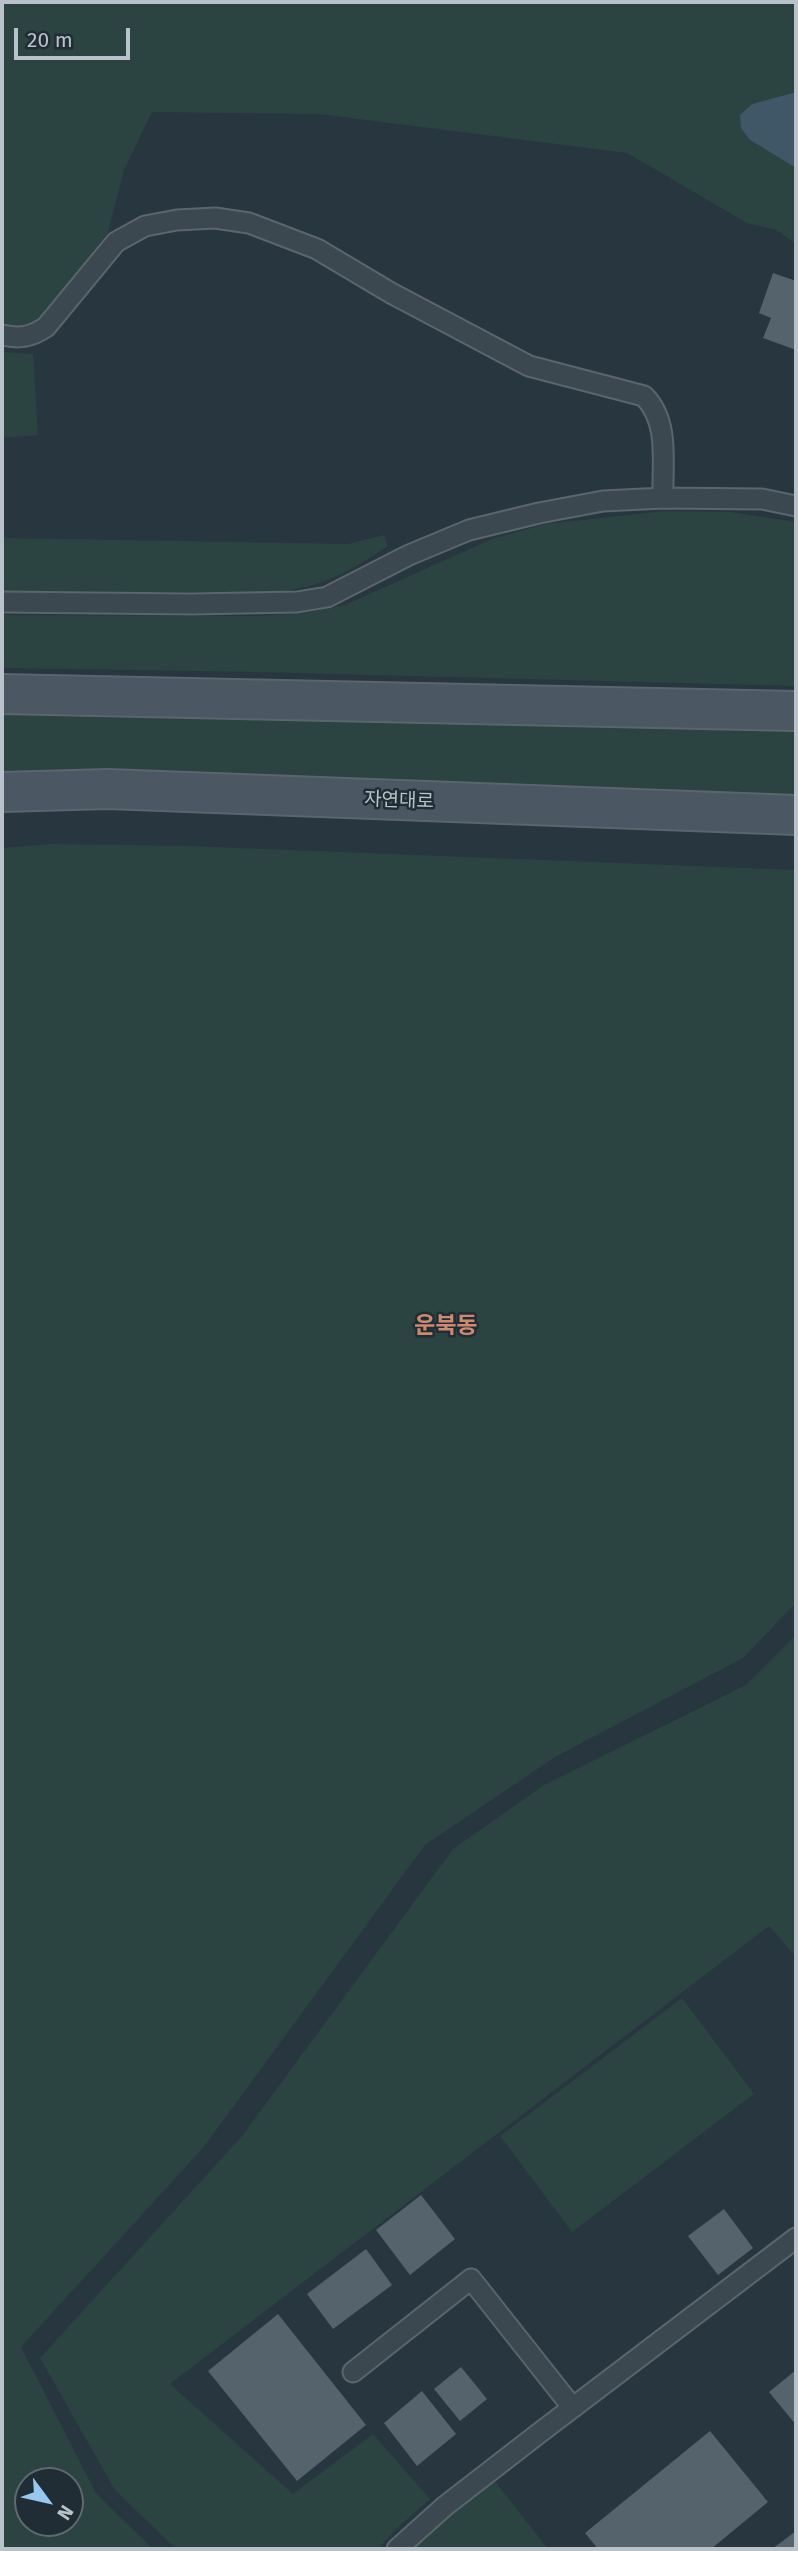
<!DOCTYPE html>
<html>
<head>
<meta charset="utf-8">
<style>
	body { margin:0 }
	#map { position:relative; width:798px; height:2551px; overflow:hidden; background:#283640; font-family:"Fira Sans",sans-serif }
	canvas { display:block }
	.frame { position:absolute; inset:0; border:4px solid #b9c2ca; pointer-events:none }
	.north { position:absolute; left:14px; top:2467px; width:70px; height:70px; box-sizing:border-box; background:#212d35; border:2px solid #5e6971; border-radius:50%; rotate:123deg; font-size:19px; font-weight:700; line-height:28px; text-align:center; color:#b9c2ca }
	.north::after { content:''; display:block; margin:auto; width:24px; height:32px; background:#98c8f0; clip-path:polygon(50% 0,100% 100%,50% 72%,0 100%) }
	.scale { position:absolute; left:14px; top:28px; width:116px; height:32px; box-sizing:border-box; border:4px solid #b9c2ca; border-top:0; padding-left:9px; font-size:21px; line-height:24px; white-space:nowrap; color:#b9c2ca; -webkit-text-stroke:5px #212d35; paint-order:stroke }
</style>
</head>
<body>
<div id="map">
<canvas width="798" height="2551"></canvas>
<div class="frame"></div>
<div class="north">N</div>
<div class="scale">20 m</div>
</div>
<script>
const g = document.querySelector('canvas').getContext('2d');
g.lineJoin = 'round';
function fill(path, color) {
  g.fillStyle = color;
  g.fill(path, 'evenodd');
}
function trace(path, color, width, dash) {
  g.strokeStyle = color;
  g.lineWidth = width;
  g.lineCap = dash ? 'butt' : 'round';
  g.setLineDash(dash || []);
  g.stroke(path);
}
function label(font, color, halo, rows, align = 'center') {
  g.font = font + ' "Fira Sans","Noto Sans KR",sans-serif';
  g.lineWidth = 5;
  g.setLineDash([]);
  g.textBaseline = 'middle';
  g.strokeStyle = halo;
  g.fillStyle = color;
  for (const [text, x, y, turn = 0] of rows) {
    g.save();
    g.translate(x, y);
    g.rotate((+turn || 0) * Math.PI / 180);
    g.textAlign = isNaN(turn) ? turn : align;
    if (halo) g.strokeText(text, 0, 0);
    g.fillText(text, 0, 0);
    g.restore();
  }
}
const green = new Path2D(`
	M2,2H796V92L752,104L750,140L796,168V244L776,230L747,223L627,153L319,114L152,112L124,170L108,232L54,304L36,322L20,327L2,326Z
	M2,352L33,354L38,435L2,438Z
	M665,511L731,512L796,522V686L256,672L2,668V615L253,616L305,613L345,605L492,539L545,524Z
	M384,535L388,546C346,574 326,585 275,593L2,591V538L348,544Z
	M2,710L796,729V795L541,789L2,771Z
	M52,844L188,846L796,870V1603L743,1658L555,1757L425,1845L203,2148L21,2347L96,2493L153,2549H2V848ZM28,2481H70V2523H28Z
	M796,1635V1957L769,1926L170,2384L293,2494L373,2434L430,2499L395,2530L378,2549H176L115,2490L40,2358L242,2136L453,1849L544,1785L746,1685Z
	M682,1998L754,2094L572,2232L500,2136Z
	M493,2479L548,2549H408L412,2544Z`);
const water = new Path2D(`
	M796,92V168L750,140L741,128L740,115L752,104Z`);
const building = new Path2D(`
	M773,273L796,281V350L763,338L771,318L759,313Z
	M421,2195L455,2239L410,2275L376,2230Z
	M724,2209L753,2248L718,2275L688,2236Z
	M366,2249L392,2285L333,2329L307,2294Z
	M278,2314L366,2425L297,2481L208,2371Z
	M461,2367L487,2399L460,2421L434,2389Z
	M796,2370V2425L769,2392Z
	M422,2391L456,2434L417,2466L384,2423Z
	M710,2431L768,2502L711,2549H598L585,2533Z
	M796,2531V2549H772Z`);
const service = new Path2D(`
	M2,335C20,339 31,337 46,327L116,242L145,226L177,220L215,218L249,223L317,249L391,293L529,366L644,396C670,422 662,463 663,498
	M2,602L192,604L297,602L327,597L409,555L469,530L539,513L603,501L663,498L762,499L796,506
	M353,2372L471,2279L572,2407
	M397,2549L445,2506L538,2434L796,2238`);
const secondary = new Path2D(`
	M2,694L796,711
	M2,792L108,789L796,815`);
const streetNames = [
	["자연대로",399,801,2]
];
const quarterNames = [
	["운북동",446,1327]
];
fill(green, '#2b4341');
fill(water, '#405767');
fill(building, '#54636c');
trace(service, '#5a656d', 23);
trace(secondary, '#5a656d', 42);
trace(service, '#3c4850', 19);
trace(secondary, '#4b5762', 38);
label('19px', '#b9c2ca', '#212d35', streetNames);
label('bold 23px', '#ce8a70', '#212d35', quarterNames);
</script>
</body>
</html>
